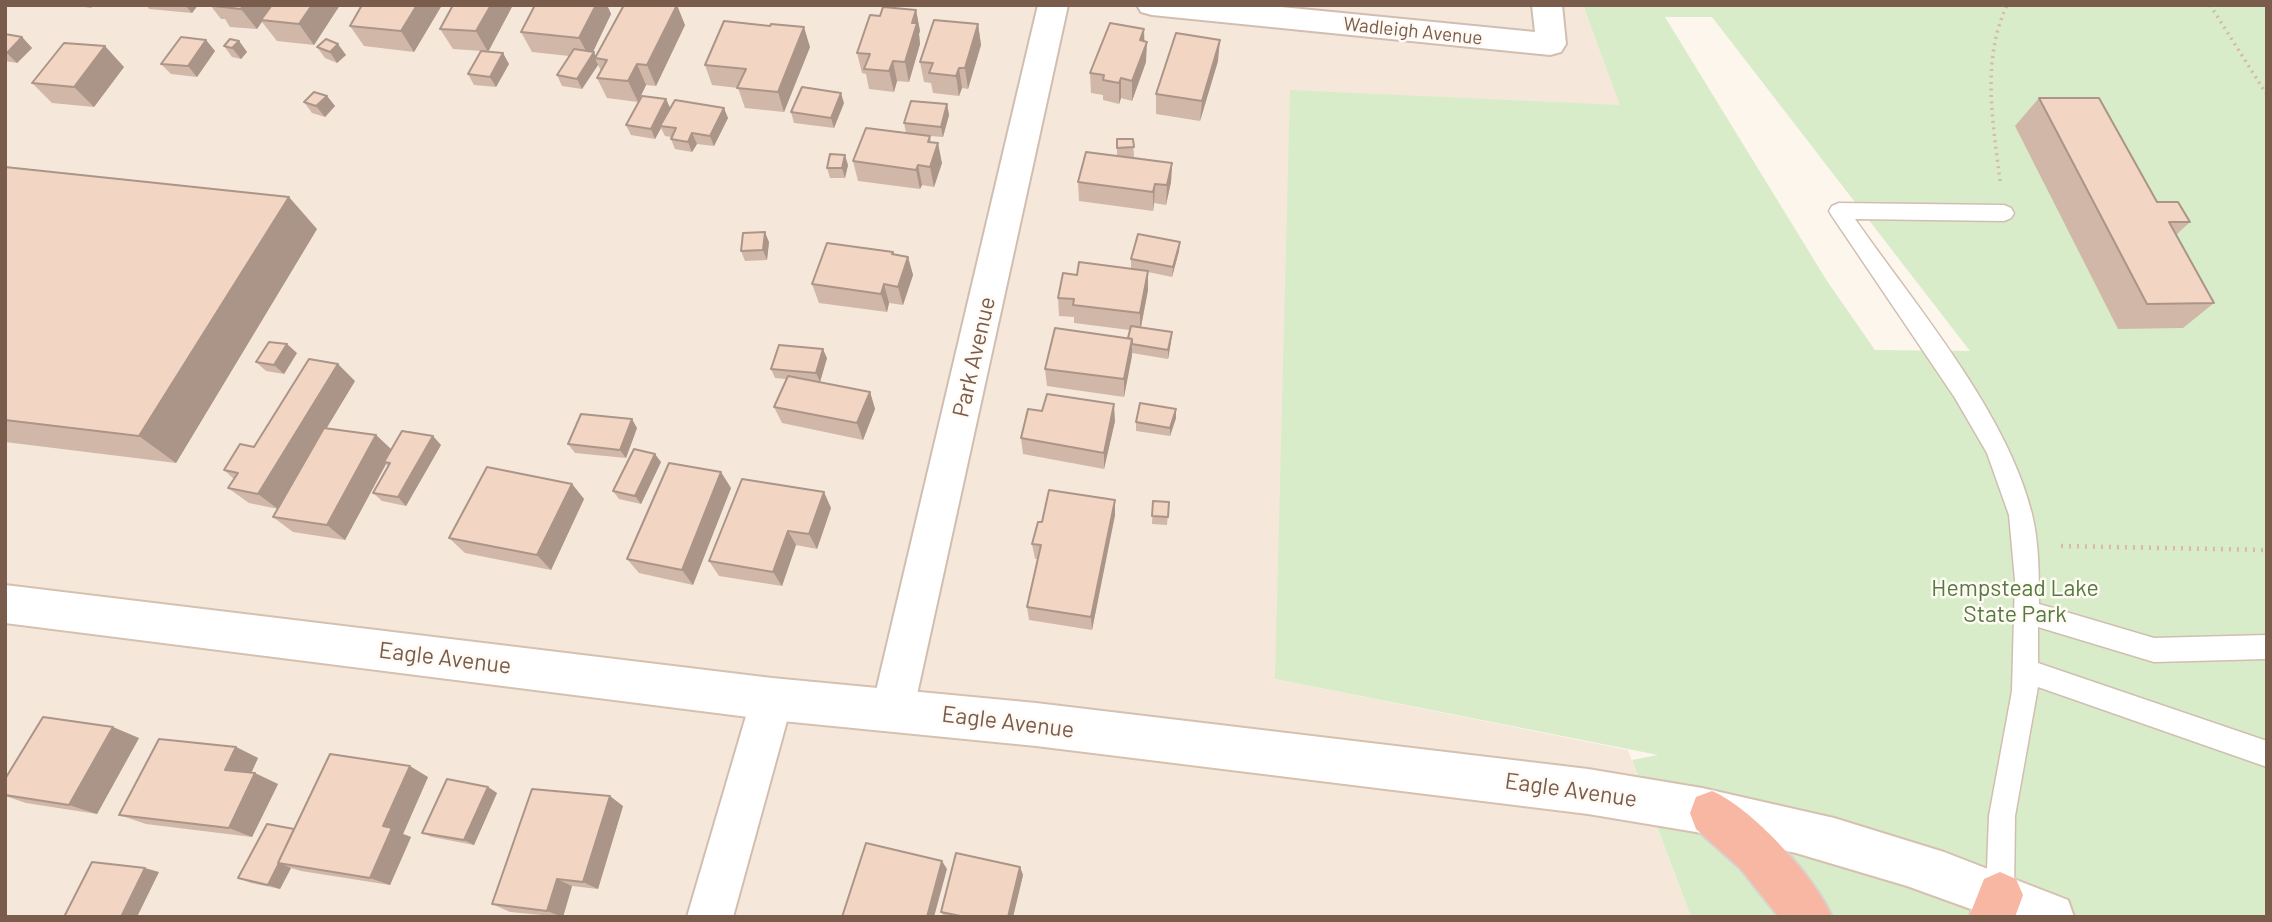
<!DOCTYPE html>
<html>
<head>
<meta charset="utf-8">
<style>
	body { margin:0 }
	#map { position:relative; width:2272px; height:922px; overflow:hidden; background:#fdf6ec; font-family:Barlow,sans-serif }
	canvas { display:block }
	.frame { position:absolute; inset:0; border:7px solid #7a5c4d; pointer-events:none }
</style>
</head>
<body>
<div id="map">
<canvas width="2272" height="922"></canvas>
<div class="frame"></div>
</div>
<script>
const g = document.querySelector('canvas').getContext('2d');
g.lineJoin = 'round';
function fill(path, color) {
  g.fillStyle = color;
  g.fill(path, 'evenodd');
}
function trace(path, color, width, dash) {
  g.strokeStyle = color;
  g.lineWidth = width;
  g.lineCap = dash ? 'butt' : 'round';
  g.setLineDash(dash || []);
  g.stroke(path);
}
function label(font, color, halo, rows, align = 'center') {
  g.font = font + ' Barlow,sans-serif';
  g.lineWidth = 5;
  g.setLineDash([]);
  g.textBaseline = 'middle';
  g.strokeStyle = halo;
  g.fillStyle = color;
  for (const [text, x, y, turn = 0] of rows) {
    g.save();
    g.translate(x, y);
    g.rotate((+turn || 0) * Math.PI / 180);
    g.textAlign = isNaN(turn) ? turn : align;
    if (halo) g.strokeText(text, 0, 0);
    g.fillText(text, 0, 0);
    g.restore();
  }
}
const residential = new Path2D(`
	M5,5H1583L1621,105L1275,679L1628,750L1691,917H5Z`);
const green = new Path2D(`
	M1583,5H2267V917H1691L1632,760L1658,755L1275,679L1290,90L1620,105ZM1665,17H1712L1970,351L1875,350L1827,281Z`);
const pathFar1 = new Path2D(`
	M2210,5L2267,95
	M2000,181C1993,122 1981,61 2007,5`);
const path = new Path2D(`
	M2061,546L2267,550`);
const lane = new Path2D(`
	M1839,203L2004,205L2011,208L2014,213L2011,218L2004,221L1855,219C1915,305 2007,412 2032,514C2039,542 2039,576 2039,604L2154,638L2267,635V659L2154,662L2038,627V663L2267,741V767L2038,687L2015,816L2014,895L2010,905L2000,909L1990,905L1986,895L1989,816L2012,691L2015,580L2009,515L1987,453L1955,398L1832,216L1829,211L1832,206Z`);
const street = new Path2D(`
	M1038,5H1068L914,708L908,723L893,729L878,723L872,708Z
	M1137,5H1261L1535,32L1532,5H1562L1566,44L1561,52L1550,55L1152,15L1141,12Z
	M772,678L787,684L793,699L733,917H687L751,699L757,684Z`);
const secondary = new Path2D(`
	M5,585L772,678L1036,703L1588,769L1702,788L1834,818L1944,852L2068,900L2074,917H1993L1907,886L1796,853L1702,833L1588,814L1036,746L772,720L5,623Z`);
const highway = new Path2D(`
	M1712,791C1751,807 1816,878 1832,917H1779L1740,868L1696,829L1690,813L1696,797Z
	M2000,872L2016,879L2023,895L2015,917H1969L1984,879Z`);
const wall = new Path2D(`
	M72,5H94L91,8Z
	M146,5H198L192,13L149,9Z
	M210,5H340L314,45L277,41L262,22L257,29L230,27L225,19H221Z
	M362,5H442L414,52L364,46L350,26Z
	M453,5H513L488,52L509,64L496,87L474,85L468,74L481,51L453,49L440,29Z
	M535,5H607L611,14L593,52L596,56L685,25L656,86L646,85L638,102L607,98L597,78L601,71L598,65L582,89L562,86L557,75L569,56L532,52L521,32Z
	M916,10L920,31L919,34L920,44L909,82L897,81L894,92L869,89L866,74L862,73L857,53L880,16Z
	M978,24L981,45L968,89L962,88L959,96L933,93L931,83L924,82L920,62Z
	M1144,29L1146,62L1132,101L1121,98L1119,104L1103,100V95L1091,93L1090,73Z
	M5,34L22,37L32,48L17,63L5,61Z
	M206,40L215,51L197,77L171,74L161,64Z
	M239,41L247,52L241,59L232,57L224,46Z
	M317,47L346,55L337,63L325,58Z
	M810,47L784,112L745,108L738,88L712,85L705,65Z
	M1218,61L1200,121L1156,114V94Z
	M124,67L94,107L52,103L32,83Z
	M327,96L335,106L325,117L312,113L304,102Z
	M2039,98L2157,202L2190,222L2176,235L2214,303L2183,328L2118,329L2015,126Z
	M666,99L670,108L728,118L714,146L697,144L692,152L675,149L671,139V137L665,136L661,128L655,139L631,135L626,125Z
	M844,103L834,128L794,123L791,112Z
	M947,104L949,115L943,137L930,136L931,142L942,163L934,187L922,185L920,189L858,181L853,161L906,133L904,123Z
	M1117,139H1133L1134,157L1172,163L1171,182L1166,205L1154,203L1153,211L1079,201L1078,182L1117,156Z
	M848,165L845,178H830L827,168Z
	M5,167L317,229L176,463L5,442Z
	M769,242L767,260L745,261L741,251Z
	M1179,251L1172,277L1148,272V290L1141,328L1171,342L1168,359L1132,353L1124,397L1047,386L1045,369L1128,338L1130,330L1074,323V317L1059,316L1058,298L1077,275L1131,269V259Z
	M893,252L894,255L908,257L913,275L903,305L889,303L887,312L819,303L812,284Z
	M297,353L284,374L266,371L256,362Z
	M827,358L820,382L870,392L875,409L863,440L782,423L774,407L786,379L775,378L771,369Z
	M355,381L326,428L376,435L391,449L441,445L406,506L382,501L373,493L388,466L386,464L345,540L293,532L273,517L278,509L249,503L228,488L234,479L224,470L254,447Z
	M1176,418L1170,436L1136,431V422Z
	M1115,421L1104,469L1023,454L1021,438Z
	M637,428L626,458L575,453L568,444Z
	M661,462L641,504L619,499L613,491Z
	M572,484L584,499L551,570L465,553L449,538Z
	M731,488L693,585L639,573L627,559Z
	M1115,500V515L1092,630L1029,620L1027,607L1038,559H1035L1032,544L1042,522Z
	M1153,501L1169,502L1167,525L1152,524Z
	M831,508L817,549L796,545L782,586L719,576L709,561Z
	M139,738L97,814L26,803L5,796V779Z
	M236,747L258,758L251,773L278,784L252,837L146,824L119,815Z
	M428,777L403,834L411,837L390,885L301,871L291,868L280,889L251,883L238,878Z
	M488,787L497,793L474,845L432,837L422,833Z
	M623,806L598,889L572,886L563,917L510,912L492,904Z
	M1020,867L1023,875L1013,917H945L941,912Z`);
const shadedWall = new Path2D(`
	M185,5H198L192,13Z
	M243,5H273L257,29L241,9Z
	M312,5H340L314,45L299,24Z
	M417,5H442L414,52L401,31Z
	M491,5H513L488,52L476,31Z
	M596,5H607L611,14L590,58L579,38Z
	M677,5L685,25L656,86L647,65Z
	M916,10L920,31L919,34L920,44L909,82L905,62Z
	M978,24L981,45L968,89L965,68Z
	M804,27L810,47L784,112L778,92Z
	M1144,29V48L1147,42L1146,62L1132,101V81L1140,40Z
	M22,37L32,48L17,63L7,53Z
	M206,40L215,51L197,77L188,66Z
	M1220,40L1218,61L1200,121L1202,101Z
	M239,41L247,52L241,59L232,48Z
	M338,44L346,55L337,63L330,52Z
	M105,46L124,67L94,107L74,87Z
	M594,52L597,59L595,58L598,65L582,89L577,79Z
	M503,53L509,64L496,87L490,77Z
	M893,61L897,81L894,92L889,71Z
	M637,64L646,85L638,102L628,81Z
	M959,68L962,88L959,96L956,76Z
	M1121,78V98L1119,104V83Z
	M841,93L844,103L834,128L831,118Z
	M327,96L335,106L325,117L316,106Z
	M666,99L671,110L660,126L661,128L655,139L651,129Z
	M947,104L949,115L943,137L941,127Z
	M724,108L728,118L714,146L710,136Z
	M692,133L697,144L692,152L688,142Z
	M938,143L942,163L934,187L930,167Z
	M845,155L848,165L845,178L842,168Z
	M1172,163L1171,182L1166,205L1167,185Z
	M918,165L922,185L920,189L916,170Z
	M1155,184L1154,203L1153,211V192Z
	M289,197L317,229L176,463L139,436Z
	M765,232L769,242L767,260L763,250Z
	M1180,242L1179,251L1172,277L1173,267Z
	M908,257L913,275L903,305L898,287Z
	M1148,271V290L1140,331V313Z
	M884,284L889,303L887,312L881,294Z
	M1172,332L1171,342L1168,359V350Z
	M1132,339V356L1124,397V379Z
	M287,344L297,353L284,374L274,365Z
	M823,349L827,358L820,382L816,373Z
	M338,364L355,381L278,509L258,494Z
	M870,392L875,409L863,440L857,423Z
	M1114,404L1115,421L1104,469V453Z
	M1176,409V418L1170,436V428Z
	M632,419L637,428L626,458L620,450Z
	M376,435L393,451L384,462L386,464L345,540L327,525Z
	M433,436L441,445L406,506L398,497Z
	M655,454L661,462L641,504L635,496Z
	M721,472L731,488L693,585L682,570Z
	M572,484L584,499L551,570L537,555Z
	M824,492L831,508L817,549L809,534Z
	M1115,500V515L1092,630L1091,617Z
	M788,531L796,545L782,586L773,572Z
	M113,727L139,738L97,814L69,805Z
	M236,747L258,758L248,780L225,770Z
	M410,766L428,777L403,834L411,837L390,885L370,878L383,826Z
	M255,773L278,784L252,837L229,828Z
	M488,787L497,793L474,845L464,840Z
	M610,796L623,806L598,889L583,882Z
	M942,861L947,869L934,917H927Z
	M279,863L291,868L280,889L268,885Z
	M1020,867L1023,875L1013,917H1008Z
	M145,868L159,872L137,917H121Z
	M557,879L572,886L563,917L547,911Z`);
const building = new Path2D(`
	M215,5H243L241,9L214,6Z
	M272,5H312L299,24L261,20Z
	M362,5H417L401,31L350,26Z
	M453,5H491L476,31L440,29Z
	M535,5H596L579,38L521,32Z
	M624,5H677L647,65L637,64L628,81L597,78L607,60L595,58Z
	M883,7L916,10L912,23H917L905,62L893,61L889,71L864,69L870,54L857,53L870,15L880,16Z
	M934,20L978,24L965,68H959L956,76L929,73L933,63L920,62Z
	M724,21L770,26L771,24L804,27L778,92L737,88L746,69L705,65Z
	M1110,23L1144,29L1140,40L1147,42L1132,81L1121,78L1119,83L1103,80L1104,75L1090,73Z
	M1176,33L1220,40L1202,101L1156,94Z
	M5,34L22,37L7,53H5Z
	M181,37L206,40L188,66L161,64Z
	M230,39L239,41L232,48L224,46Z
	M326,39L338,44L330,52L317,47Z
	M64,43L105,46L74,87L32,83Z
	M574,49L594,52L577,79L557,75Z
	M481,51L503,53L490,77L468,74Z
	M802,87L841,93L831,118L791,112Z
	M314,92L327,96L316,106L304,102Z
	M642,96L666,99L651,129L626,125Z
	M2039,98H2099L2157,202H2178L2190,222H2169L2214,303L2147,304Z
	M675,100L724,108L710,136L692,133L688,142L671,139L676,128L660,126Z
	M911,101L947,104L941,127L904,123Z
	M866,128L930,136L928,142L938,143L930,167L918,165L916,170L853,161Z
	M1117,139H1133L1134,147L1117,148Z
	M1086,152L1172,163L1167,185L1155,184L1153,192L1078,182Z
	M830,154L845,155L842,168H827Z
	M5,167L289,197L139,436L5,420Z
	M765,232L763,250L741,251L743,233Z
	M1138,234L1180,242L1173,267L1131,259Z
	M827,243L893,252L892,254L908,257L898,287L884,284L881,294L812,284Z
	M1079,262L1148,271L1140,313L1073,305L1074,299L1058,298L1063,273L1077,275Z
	M1131,326L1172,332L1168,350L1132,344V339L1128,338Z
	M1055,328L1132,339L1124,379L1045,369Z
	M269,342L287,344L274,365L256,362Z
	M779,345L823,349L816,373L771,369Z
	M309,359L338,364L258,494L228,488L238,473L224,470L240,444L254,447Z
	M788,376L870,392L857,423L774,407Z
	M1047,394L1114,404L1104,453L1021,438L1028,409L1042,411Z
	M1140,403L1176,409L1170,428L1136,422Z
	M581,414L632,419L620,450L568,444Z
	M324,428L376,435L327,525L273,517Z
	M402,431L433,436L398,497L373,493L390,463L384,462Z
	M634,449L655,454L635,496L613,491Z
	M669,463L721,472L682,570L627,559Z
	M487,467L572,484L537,555L449,538Z
	M742,479L824,492L809,534L788,531L773,572L709,561Z
	M1049,490L1115,500L1091,617L1027,607L1041,545L1032,544L1038,522H1042Z
	M1153,501L1169,502L1168,517L1152,516Z
	M43,717L113,727L69,805L5,795V779Z
	M159,739L236,747L225,770L255,773L229,828L119,815Z
	M330,754L410,766L383,826L392,828L370,878L278,863Z
	M447,779L488,787L464,840L422,833Z
	M532,789L610,796L583,882L557,879L547,911L492,904Z
	M267,824L294,829L278,863H279L268,885L238,878Z
	M866,843L942,861L927,917H842Z
	M956,853L1020,867L1008,917H965L941,912Z
	M92,862L145,868L121,917H64Z`);
const farStreetnames = [
	["Wadleigh Avenue",1413,31,6]
];
const streetNames = [
	["Park Avenue",974,357,-77],
	["Eagle Avenue",445,658,7],
	["Eagle Avenue",1008,722,7],
	["Eagle Avenue",1571,790,8]
];
const parkNames = [
	["Hempstead Lake",2015,588],
	["State Park",2015,614]
];
fill(residential, '#f5e8da');
fill(green, '#d8ecc9');
trace(lane, '#d1beb0', 3);
trace(street, '#d1beb0', 4);
trace(secondary, '#d6c0b0', 4);
trace(highway, '#dad1cd', 4);
trace(pathFar1, '#d9b8a5', 3.5, [2, 4.5]);
trace(path, '#d9b8a5', 4.5, [2, 6]);
fill(lane, '#fff');
fill(street, '#fff');
fill(secondary, '#fff');
fill(highway, '#f7b7a3');
fill(wall, '#d1b7a8');
fill(shadedWall, '#aa9588');
fill(building, '#f3d5c3');
trace(building, '#aa9588', 2);
label('19px', '#7a5c4d', '#fffaf3', farStreetnames);
label('23px', '#7a5c4d', '#fffaf3', streetNames);
label('23px', '#537a41', '#fffaf3', parkNames);
</script>
</body>
</html>
